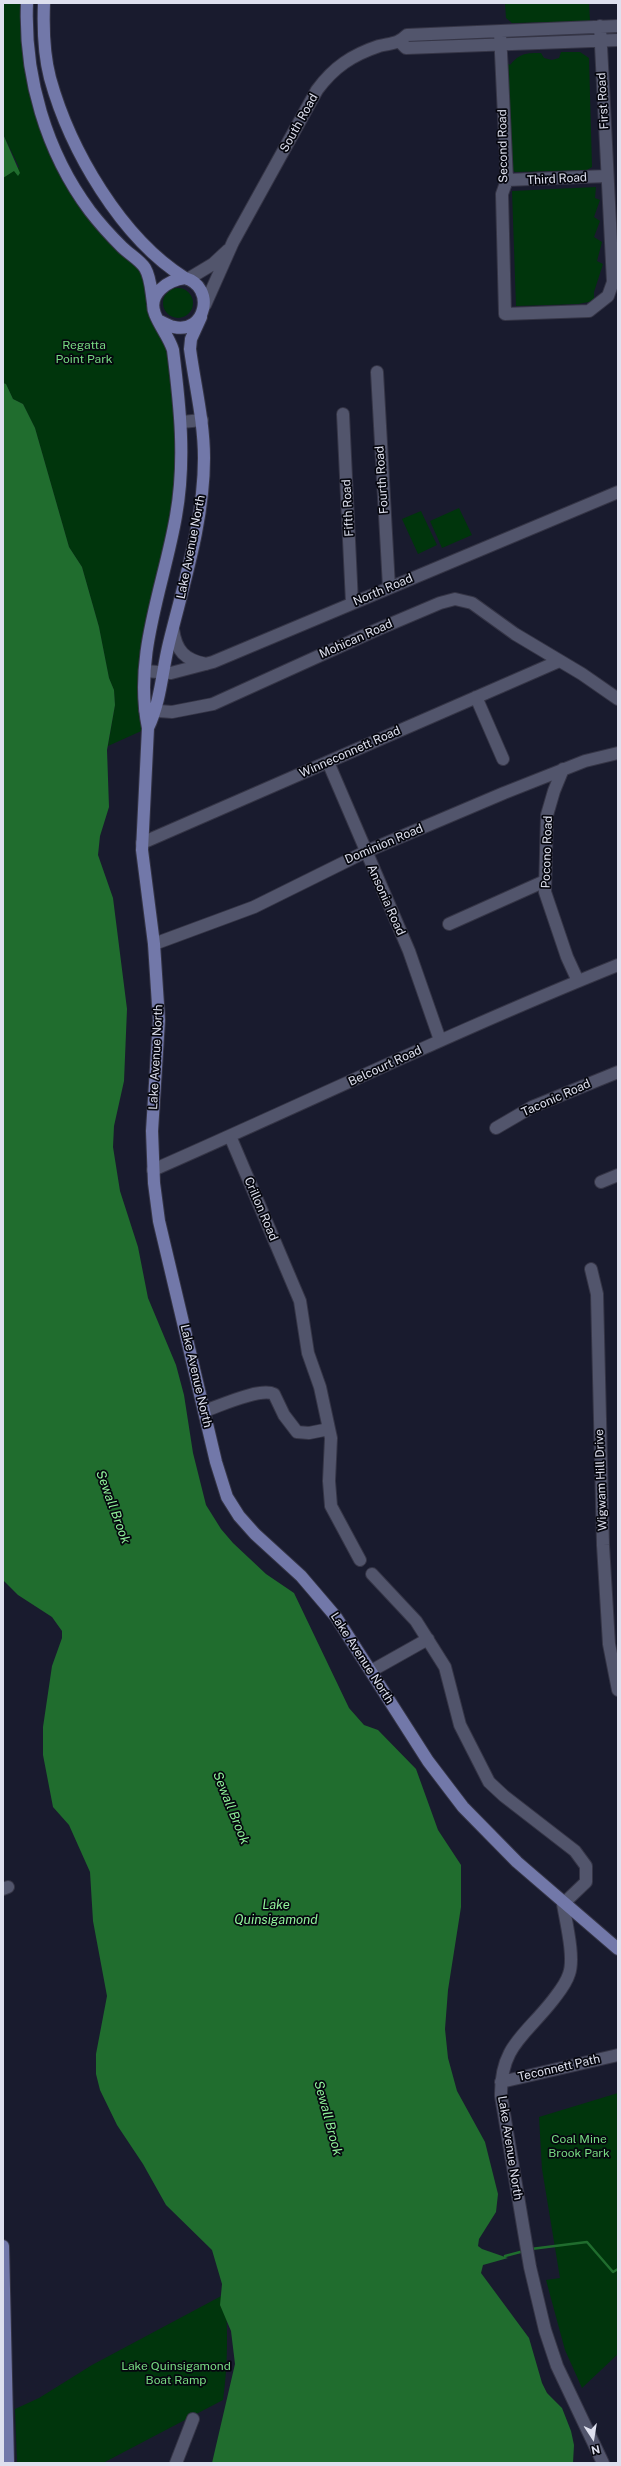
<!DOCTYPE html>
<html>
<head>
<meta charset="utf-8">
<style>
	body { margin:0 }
	#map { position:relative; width:621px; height:2466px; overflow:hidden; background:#191b2e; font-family:"Public Sans",sans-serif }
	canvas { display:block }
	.frame { position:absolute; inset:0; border:4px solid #dee0ee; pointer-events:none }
	.north { position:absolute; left:573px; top:2418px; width:40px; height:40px; -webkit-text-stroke:3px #06070f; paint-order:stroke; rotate:168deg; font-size:11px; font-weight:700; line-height:16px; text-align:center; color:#dee0ee }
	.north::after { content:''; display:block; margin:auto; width:14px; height:18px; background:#dee0ee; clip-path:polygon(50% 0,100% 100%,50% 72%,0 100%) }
</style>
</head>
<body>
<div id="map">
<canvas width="621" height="2466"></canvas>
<div class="frame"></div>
<div class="north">N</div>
</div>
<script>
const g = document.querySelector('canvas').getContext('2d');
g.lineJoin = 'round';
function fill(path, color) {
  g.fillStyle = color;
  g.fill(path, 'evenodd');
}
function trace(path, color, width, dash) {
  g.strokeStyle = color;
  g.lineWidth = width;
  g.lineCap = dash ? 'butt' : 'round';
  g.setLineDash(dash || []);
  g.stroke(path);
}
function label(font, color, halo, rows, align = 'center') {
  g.font = font + ' "Public Sans",sans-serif';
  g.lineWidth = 3.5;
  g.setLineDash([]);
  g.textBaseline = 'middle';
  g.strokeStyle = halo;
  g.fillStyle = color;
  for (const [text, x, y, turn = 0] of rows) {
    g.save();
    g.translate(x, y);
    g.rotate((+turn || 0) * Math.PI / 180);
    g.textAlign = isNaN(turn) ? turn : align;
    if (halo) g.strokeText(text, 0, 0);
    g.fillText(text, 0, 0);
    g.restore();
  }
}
const green = new Path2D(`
	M3,3H27L31,67L66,174L135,258L167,334L182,460L148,637V728L108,746L115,705L114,690L109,678L99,627L82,567L69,547L35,428L23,404L13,399L6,384L3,383V178L19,167L3,134Z
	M505,3H589L590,21L512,23L506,18Z
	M561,52H580L589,58L592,167L587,170L515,172L511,169L507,63L510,65C520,53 526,53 541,53L544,58L552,60L559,58Z
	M596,187L595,198L600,200L594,217L600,221L594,237L602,242L597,261L603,264L594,292V301L578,304L516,306L512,191Z
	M163 303a15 15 0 1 1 30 0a15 15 0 1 1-30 0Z
	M459,508L472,535L442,548L430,521Z
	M421,511L437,545L418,554L402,519Z
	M618,2093V2354L582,2388L565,2350L546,2280L560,2278L542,2169L539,2117Z
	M225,2294C228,2330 228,2365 223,2400L103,2463H17L15,2409L39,2398L92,2365Z`);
const water = new Path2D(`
	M3,134L20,173L18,176L14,171L3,178Z
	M3,383L6,384L13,399L23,404L35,428L69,547L82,567L99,627L109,678L114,690L115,705L107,750L109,807L100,836L98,855L113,898L127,1009L124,1081L114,1126L113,1147L120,1191L138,1247L148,1298L176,1365L184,1395L193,1453L206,1505L221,1529L233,1543L266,1574L294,1593L349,1708L364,1725L378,1730L416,1769L438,1830L461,1865V1907L448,1990L445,2029L448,2058L457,2091L485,2142L498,2194L496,2212L479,2239L478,2246L482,2249L508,2258L483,2265L481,2273L529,2338L542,2383L547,2393L562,2408L571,2431L574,2445L573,2463H212L235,2364L231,2331L220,2305L222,2284L212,2250L166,2205L143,2164L117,2125L100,2090L96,2074V2054L107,1996L93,1921L90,1872L69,1825L53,1807L43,1755V1727L52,1666L62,1638V1631L52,1617L18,1595L3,1580Z`);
const stream = new Path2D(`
	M531,2249L587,2242L613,2272L618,2269
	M505,2256L524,2251`);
const minor = new Path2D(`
	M500,32L507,180L502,194L505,314L589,311L608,296L613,282L600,26
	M400,42L406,48L618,40
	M507,180L607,176
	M188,279L213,264L228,250
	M205,305L233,242L317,90C334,67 352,55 379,46C391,43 398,44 407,35L618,26
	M377,372L389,587
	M343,414L352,603
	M182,422L202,420
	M173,629C176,651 185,660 206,664
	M145,671L171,673L213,662L618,492
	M476,697L503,759
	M145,710L172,712L213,704L374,631L440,603L455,599L472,603L515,634L582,674L618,699
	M328,762L409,951L440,1040
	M563,769L554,791L547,815L545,892L567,957L578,981
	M142,843L557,662
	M449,924L545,881
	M154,944L254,907L365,852L504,793L585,761L618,753
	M496,1128L532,1107L618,1072
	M230,1136L300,1301L308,1353L320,1387L331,1438L329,1481L331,1506L360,1560
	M153,1170C308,1102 461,1028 618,965
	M601,1182L618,1175
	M591,1269L597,1294L603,1545L609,1644L618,1690
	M204,1411C220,1406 260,1387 274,1394L284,1415L297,1432L309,1433L329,1429
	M372,1574L416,1621L445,1667L460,1725L489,1782L504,1796L575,1851L586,1866V1882L563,1904C566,1922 575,1958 569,1974C566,1984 559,1992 553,2000C525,2036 500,2046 501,2096L530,2267L545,2330L557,2366L603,2463
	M371,1671L428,1639
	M3,1889L8,1887
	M501,2082L618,2055
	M176,2463L193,2419`);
const major = new Path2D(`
	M27,3C24,76 46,152 90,211C100,224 111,236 122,247C129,254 140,260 145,268C151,278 151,291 153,303
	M44,3C43,28 44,55 50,78C70,150 121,238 185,278
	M160,321C164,323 169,326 174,327C206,334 216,287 185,278C168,280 147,294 155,314C160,327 169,337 173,350C180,406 186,460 176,516C164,586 133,656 148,728L142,850L154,944L159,1020L152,1131L154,1183L159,1221L216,1462L227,1497L239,1516L255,1534L301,1576L336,1617L428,1761L463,1807L517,1862L618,1949
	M148,728C161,701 162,671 169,643C184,582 204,521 204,458C204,421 195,386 190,349L191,339L201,317
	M3,2246L8,2463`);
const streetNames = [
	["First Road",603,101,-93],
	["South Road",299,123,-61],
	["Second Road",503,146,-91],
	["Third Road",557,179,-3],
	["Fourth Road",382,480,-94],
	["Fifth Road",348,508,-93],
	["Lake Avenue North",191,547,-79],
	["North Road",383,590,-23],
	["Mohican Road",356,639,-24],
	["Winneconnett Road",350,752,-24],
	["Dominion Road",384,844,-23],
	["Pocono Road",547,852,-88],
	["Ansonia Road",386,900,66],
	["Lake Avenue North",156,1057,-87],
	["Belcourt Road",385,1066,-25],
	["Taconic Road",556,1098,-24],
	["Crillon Road",261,1209,67],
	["Lake Avenue North",196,1376,77],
	["Wigwam Hill Drive",601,1480,-92],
	["Lake Avenue North",362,1658,57],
	["Teconnett Path",559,2068,-13],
	["Lake Avenue North",510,2148,81]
];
const parkNames = [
	["Regatta",84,345],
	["Point Park",84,359],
	["Coal Mine",579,2139],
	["Brook Park",579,2153],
	["Lake Quinsigamond",176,2366],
	["Boat Ramp",176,2380]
];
const waterNames = [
	["Sewall Brook",113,1507,70],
	["Sewall Brook",231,1808,68],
	["Lake",276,1905],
	["Quinsigamond",276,1920],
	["Sewall Brook",328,2118,75]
];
fill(green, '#00350c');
fill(water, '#206d2e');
trace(stream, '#206d2e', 2.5);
trace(minor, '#353546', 14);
trace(major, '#353546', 14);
trace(minor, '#52556c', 12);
trace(major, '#7278a9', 12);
label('12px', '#dee0ee', '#06070f', streetNames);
label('12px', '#77d982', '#06070f', parkNames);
label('italic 13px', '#90f29a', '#06070f', waterNames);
</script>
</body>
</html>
